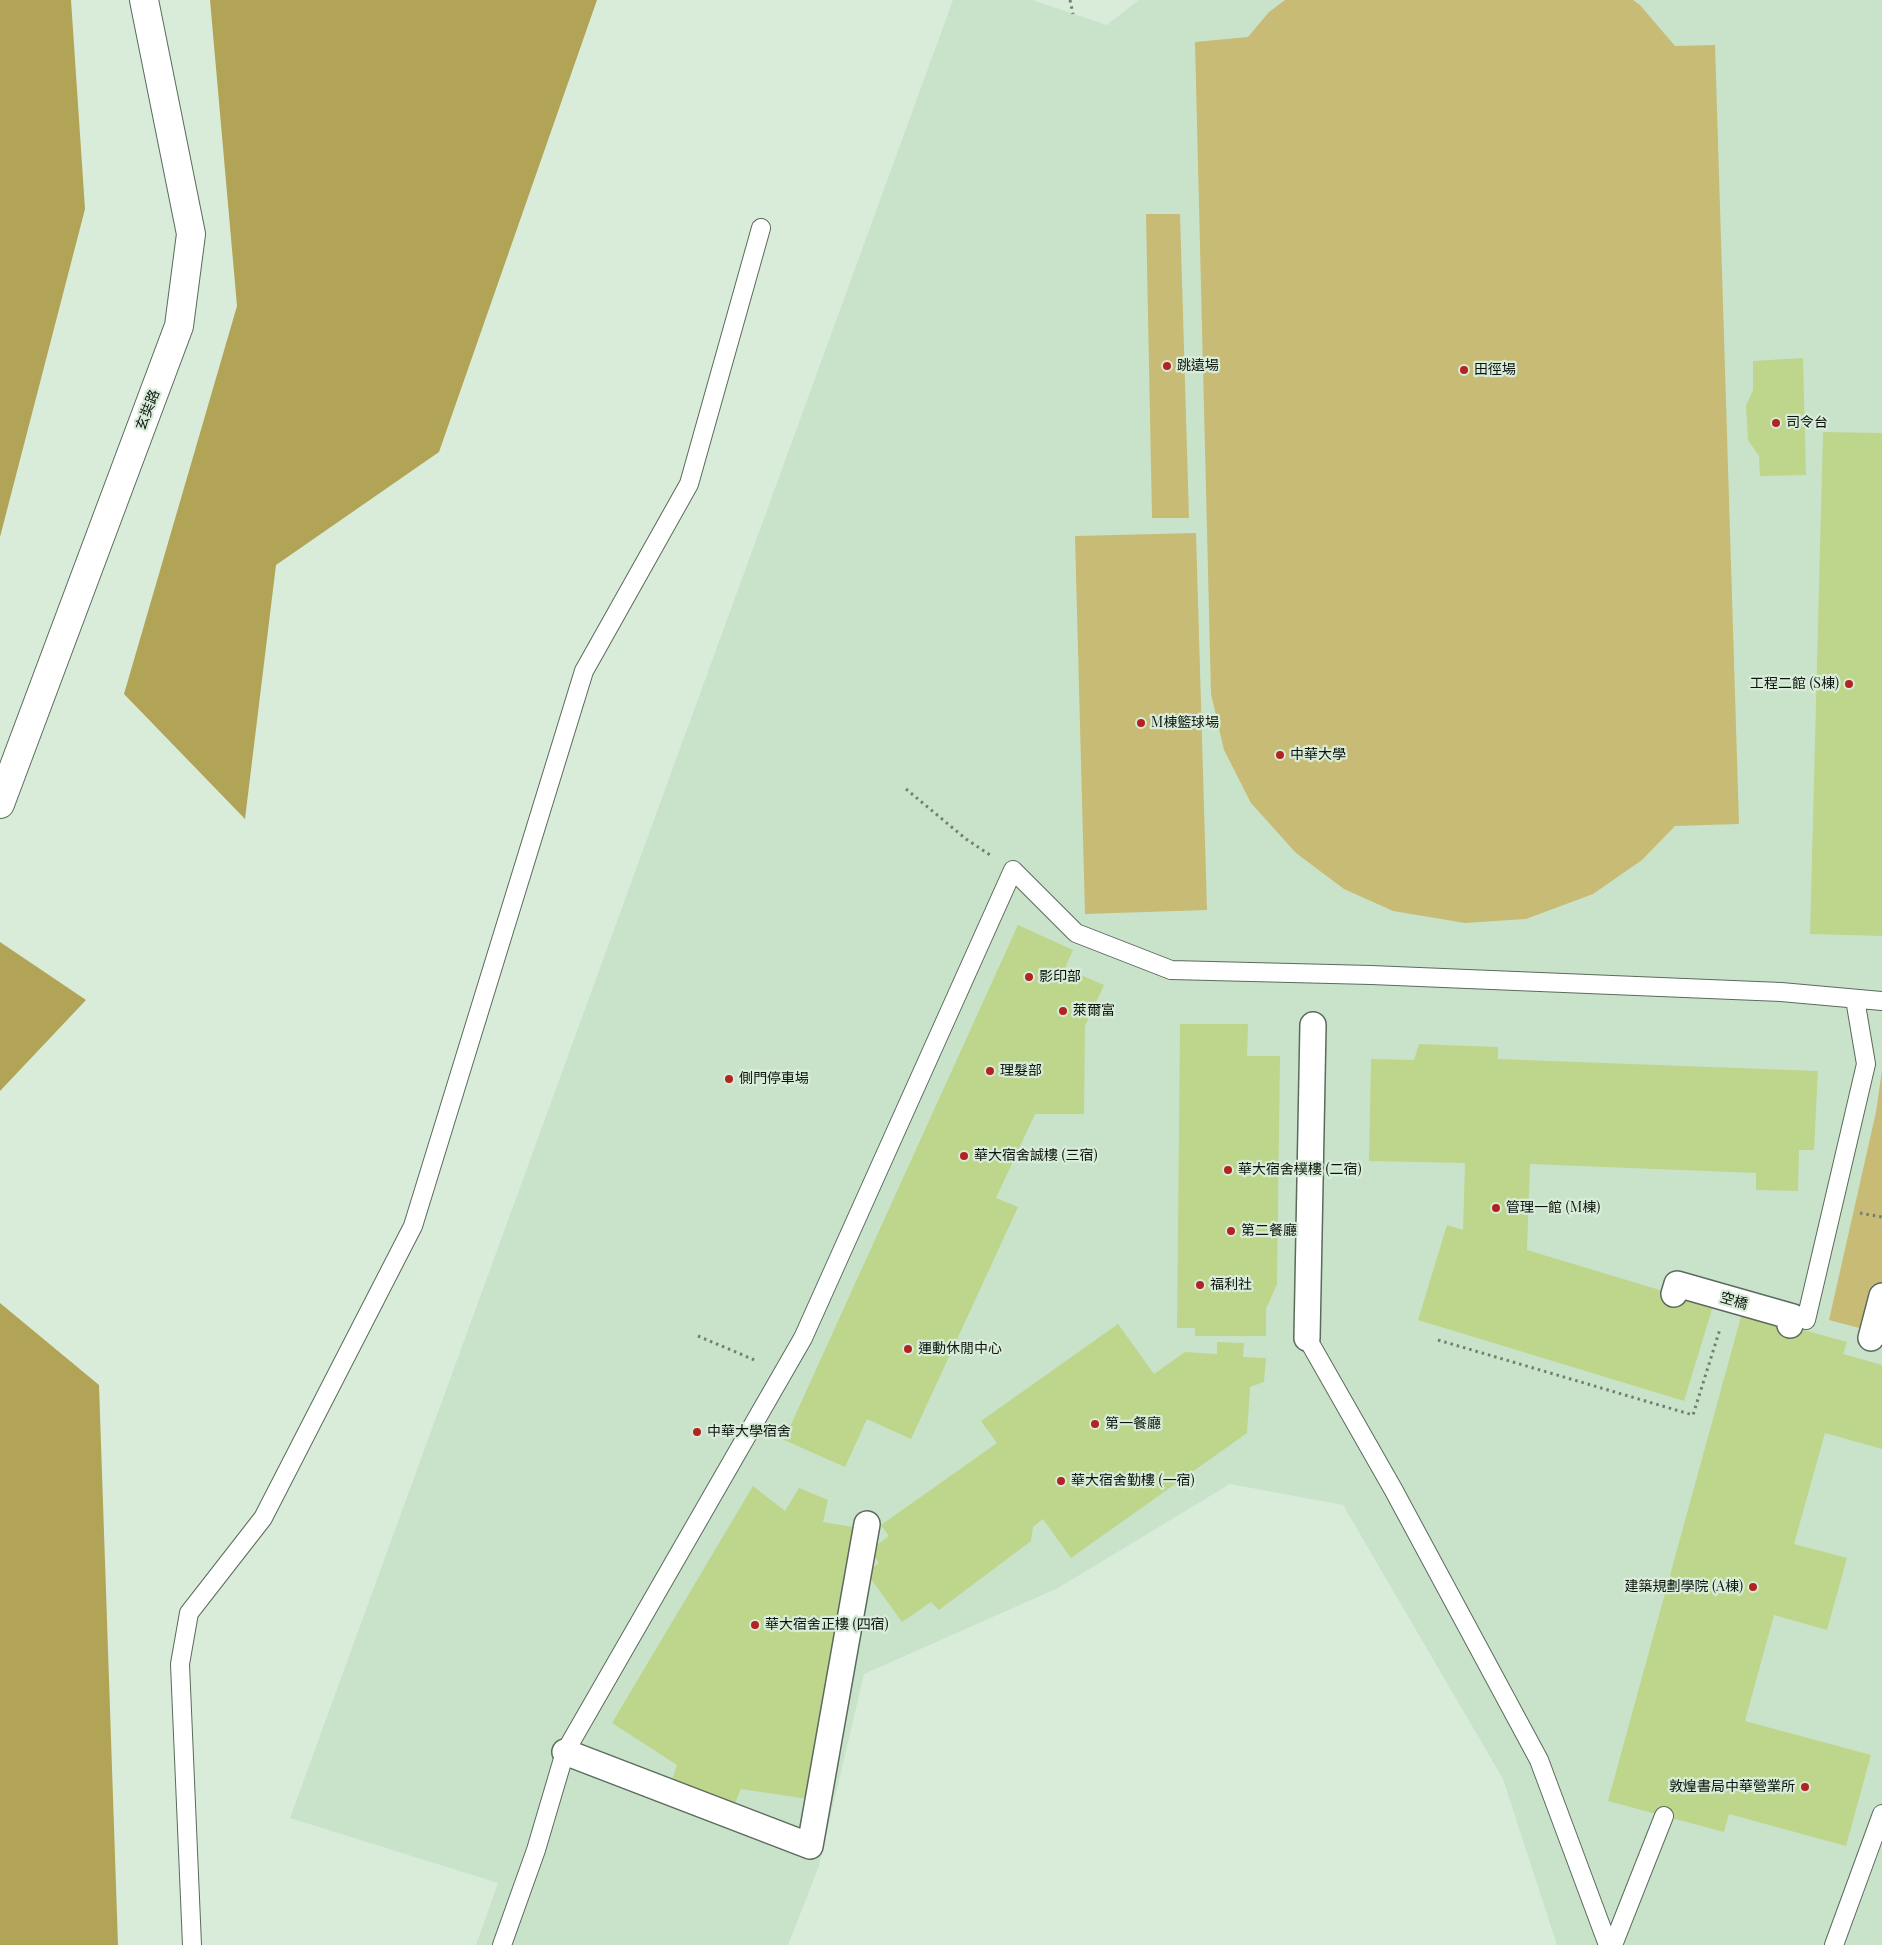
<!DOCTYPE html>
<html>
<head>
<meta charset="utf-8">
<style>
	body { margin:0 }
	canvas { display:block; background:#d8ecd9 }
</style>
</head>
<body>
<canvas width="1882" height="1945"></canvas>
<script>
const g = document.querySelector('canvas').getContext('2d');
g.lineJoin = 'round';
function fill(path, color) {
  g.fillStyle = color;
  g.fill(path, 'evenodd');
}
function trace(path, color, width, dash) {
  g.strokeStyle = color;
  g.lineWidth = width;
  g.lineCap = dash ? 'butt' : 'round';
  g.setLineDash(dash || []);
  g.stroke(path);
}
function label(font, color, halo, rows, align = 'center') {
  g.font = font + ' "Playfair Display","Noto Sans TC",serif';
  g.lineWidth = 4.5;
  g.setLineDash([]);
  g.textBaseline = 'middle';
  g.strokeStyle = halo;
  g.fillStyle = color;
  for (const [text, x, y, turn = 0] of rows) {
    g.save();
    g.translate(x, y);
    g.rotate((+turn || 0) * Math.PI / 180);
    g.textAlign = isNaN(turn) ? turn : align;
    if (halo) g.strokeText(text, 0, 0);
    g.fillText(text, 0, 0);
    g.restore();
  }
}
const built = new Path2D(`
	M953,0H1032L1107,25L1139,0H1882V1945H1557L1503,1779L1343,1505L1230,1484L1058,1588L864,1674L819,1866L788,1945H476L498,1883L290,1818Z`);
const green = new Path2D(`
	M1285,0H1633L1640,5L1675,46L1715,45L1739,824L1675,826L1642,860L1593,894L1526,919L1465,923L1393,911L1344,889L1296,853L1251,803L1224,750L1211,694L1195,42L1248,37L1269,12Z
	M1146,214H1180L1189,518H1152Z
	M1196,533L1207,910L1085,914L1075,536Z
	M1882,1070V1334L1829,1320L1876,1112Z`);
const forest = new Path2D(`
	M0,0H71L85,209L0,537Z
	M210,0H597L439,452L276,565L245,819L124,694L237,306Z
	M0,942L86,1000L0,1091Z
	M0,1303L99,1385L118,1945H0Z`);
const building = new Path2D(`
	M1803,358L1806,475L1760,476L1759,456L1748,440L1746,406L1753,390V361Z
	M1823,432L1882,433V936L1810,934Z
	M1018,925L1073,950L1065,968L1104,985L1085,1026L1084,1114H1035L996,1198L1018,1207L911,1439L867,1419L845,1467L784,1440Z
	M1180,1024H1248L1247,1056H1280L1277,1284L1266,1309V1336H1195V1328H1177Z
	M1419,1044L1498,1047V1059L1818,1071L1814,1150H1799L1798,1191L1756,1190V1173L1530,1164L1527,1250L1713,1306L1684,1401L1418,1320L1447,1225L1463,1230L1465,1163L1369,1161L1371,1059L1414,1060Z
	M1742,1313L1847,1342L1843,1354L1882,1365V1449L1825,1433L1794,1544L1847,1558L1827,1630L1774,1615L1745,1721L1871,1755L1846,1846L1729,1814L1724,1832L1608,1801Z
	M1118,1324L1154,1374L1185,1352L1217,1354V1342L1244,1343L1243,1357L1266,1358L1264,1382L1250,1387L1247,1433L1071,1558L1043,1519L1033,1527L1031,1541L939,1610L931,1602L902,1622L866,1572L879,1563L870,1550L889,1536L881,1525L997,1443L981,1421Z
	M753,1486L785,1511L799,1488L828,1500L823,1522L859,1528L808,1799L741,1789L727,1823L666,1798L677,1765L612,1723Z`);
const path = new Path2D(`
	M1070,0L1073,14
	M906,789L966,839L990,855
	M1860,1213L1882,1217
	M698,1336L757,1361
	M1438,1340L1693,1415L1720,1329`);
const service = new Path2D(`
	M1806,1320L1866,1064L1855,999
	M1307,1338L1393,1489L1539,1760L1608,1945
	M192,1945L180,1664L189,1613L263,1518L413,1226L584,671L689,484L761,228
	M502,1945L536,1850L565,1752L803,1338L1013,870L1076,933L1171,970L1371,975L1781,992L1882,1001
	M1613,1945L1664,1816
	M1834,1945L1882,1814`);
const pedestrian = new Path2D(`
	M1674,1294L1677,1284L1793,1317L1790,1325
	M1307,1338L1313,1025
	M1871,1338L1882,1296
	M565,1752L810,1846L867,1524`);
const minor = new Path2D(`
	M0,804L179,326L191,234L144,0`);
const markers = [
	[1167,366,5,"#b32321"],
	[1464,370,5,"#b32321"],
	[1776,423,5,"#b32321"],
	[1849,684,5,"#b32321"],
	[1141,723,5,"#b32321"],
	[1280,755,5,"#b32321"],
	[1029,977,5,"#b32321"],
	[1063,1011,5,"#b32321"],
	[990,1071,5,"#b32321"],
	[729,1079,5,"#b32321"],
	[964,1156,5,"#b32321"],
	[1228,1170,5,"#b32321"],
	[1496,1208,5,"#b32321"],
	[1231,1231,5,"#b32321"],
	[1200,1285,5,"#b32321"],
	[908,1349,5,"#b32321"],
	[1095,1424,5,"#b32321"],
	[697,1432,5,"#b32321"],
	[1061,1481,5,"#b32321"],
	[1753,1587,5,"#b32321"],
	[755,1625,5,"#b32321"],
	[1805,1787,5,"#b32321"]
];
const poiNames = [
	["跳遠場",1177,366],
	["田徑場",1474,370],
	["司令台",1786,423],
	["工程二館 (S棟)",1839,684,"right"],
	["M棟籃球場",1151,723],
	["中華大學",1290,755],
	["影印部",1039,977],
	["萊爾富",1073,1011],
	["理髮部",1000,1071],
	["側門停車場",739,1079],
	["華大宿舍誠樓 (三宿)",974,1156],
	["華大宿舍樸樓 (二宿)",1238,1170],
	["管理一館 (M棟)",1506,1208],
	["第二餐廳",1241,1231],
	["福利社",1210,1285],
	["運動休閒中心",918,1349],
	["第一餐廳",1105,1424],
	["中華大學宿舍",707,1432],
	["華大宿舍勤樓 (一宿)",1071,1481],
	["建築規劃學院 (A棟)",1743,1587,"right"],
	["華大宿舍正樓 (四宿)",765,1625],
	["敦煌書局中華營業所",1795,1787,"right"]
];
const streetNames = [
	["玄奘路",148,410,-69],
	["空橋",1734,1301,16]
];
fill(built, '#c9e3cb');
fill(green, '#c8bb75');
fill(forest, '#b2a457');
fill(building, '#bed58c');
trace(service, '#5a6b5b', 20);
trace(pedestrian, '#5a6b5b', 28);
trace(minor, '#5a6b5b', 30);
trace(path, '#717f72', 3, [2.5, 4]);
trace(service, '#fff', 18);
trace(pedestrian, '#fff', 25);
trace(minor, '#fff', 28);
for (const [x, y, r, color] of markers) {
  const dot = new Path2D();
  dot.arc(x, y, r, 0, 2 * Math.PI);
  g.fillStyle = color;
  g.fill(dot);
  trace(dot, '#d8ecd9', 2);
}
label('14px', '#0d140d', '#d8ecd9', poiNames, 'left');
label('14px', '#0d140d', '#d8ecd9', streetNames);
</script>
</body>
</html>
